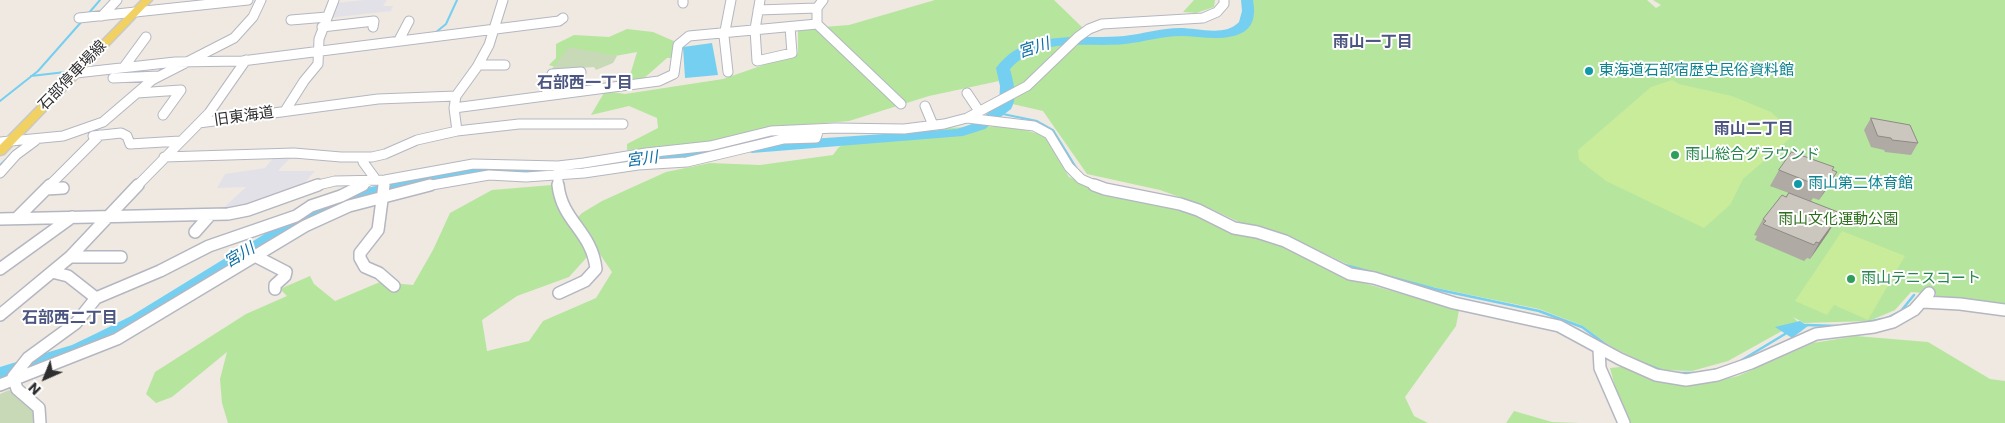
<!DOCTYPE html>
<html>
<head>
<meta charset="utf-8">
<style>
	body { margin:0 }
	#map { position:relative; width:2005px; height:423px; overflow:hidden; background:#efe9e1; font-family:Poppins,sans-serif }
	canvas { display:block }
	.north { position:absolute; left:20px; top:353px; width:50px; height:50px; -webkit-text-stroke:4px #fff; paint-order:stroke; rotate:224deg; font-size:14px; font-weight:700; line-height:20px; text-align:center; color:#2e2e2e }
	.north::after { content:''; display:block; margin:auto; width:18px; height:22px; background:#2e2e2e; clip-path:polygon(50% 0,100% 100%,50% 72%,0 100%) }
</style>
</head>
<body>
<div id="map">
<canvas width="2005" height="423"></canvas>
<div class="north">N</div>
</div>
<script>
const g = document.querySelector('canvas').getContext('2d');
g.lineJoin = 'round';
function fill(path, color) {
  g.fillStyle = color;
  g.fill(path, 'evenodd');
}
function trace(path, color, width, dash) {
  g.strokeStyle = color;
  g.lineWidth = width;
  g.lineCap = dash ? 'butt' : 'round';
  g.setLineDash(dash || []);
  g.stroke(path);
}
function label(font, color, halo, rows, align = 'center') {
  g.font = font + ' Poppins,"Noto Sans JP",sans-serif';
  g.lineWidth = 4;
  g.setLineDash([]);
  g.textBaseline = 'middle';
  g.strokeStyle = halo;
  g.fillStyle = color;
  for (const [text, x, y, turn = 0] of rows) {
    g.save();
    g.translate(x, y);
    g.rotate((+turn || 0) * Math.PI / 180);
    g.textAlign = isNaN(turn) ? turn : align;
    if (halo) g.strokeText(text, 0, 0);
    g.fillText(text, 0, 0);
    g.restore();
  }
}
const industrial = new Path2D(`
	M364,0H387L383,6H393L391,11L329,18L337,3Z
	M275,156H292L278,171H315L300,188L251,207L219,212L246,187L217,188L225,174L265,168Z`);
const green = new Path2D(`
	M935,0H1054L1083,28L1058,52L1077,43L1180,35L1215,37L1243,30L1249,22L1242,0H1647L1656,8L1661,5L1653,0H2005V307L1935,300L1936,294L1911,292L1895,310L1869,321L1804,323L1793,317L1798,322L1728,361L1692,371L1659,370L1612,347L1581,325L1539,309L1422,285L1358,269L1293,239L1239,222L1207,207L1160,190L1087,174L1043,111L1008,103L999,81L929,96L849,121L767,128L710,144L627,150V144L658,128L657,118L629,106L591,115L605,91L625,94L723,79L798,53V29L849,25Z
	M1194,0H1215L1214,7L1196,13L1183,12Z
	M627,29L653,32L676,42L673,46L672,58H667L642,80L628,82L637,52L555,67L549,65L556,58V44L574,35L609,37Z
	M1007,126L1044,135L1069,177L1108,194L1184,207L1280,243L1353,280L1459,310L1456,326L1405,397L1414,416L1428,423H228L222,403L220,379L227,352L172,397L156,403L146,394L155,372L246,314L287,296L280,289L310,276L314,284L335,301L380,282L413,285L433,250L450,213L492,190L552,185L565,217L579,234L588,256L569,277L517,296L482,320L487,351L529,341L543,321L596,298L612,272L576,219L582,213L602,201L666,172L710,163L760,165L833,155L839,147L849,142L907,138L942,128Z
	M1856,336L1928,342L1990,379L2005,381V423H1625L1610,368L1630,366L1687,385L1711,382L1738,376L1813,343Z
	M1514,411L1552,422L1580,423H1506Z`);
const cemetery = new Path2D(`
	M569,47L617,56L613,63L596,70L594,67L551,70Z
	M9,390L33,411L35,423H0V394Z`);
const pitch = new Path2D(`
	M1672,80L1679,84L1732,96L1771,112L1795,134L1743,179L1730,205L1704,228L1606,181L1579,160L1578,150L1651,87Z
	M1842,231L1905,256L1868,320L1834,305L1827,315L1795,301Z`);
const water = new Path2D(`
	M712,43L718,75L685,78L683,47Z
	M1800,321L1808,326L1792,338L1775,327Z`);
const streamFar1 = new Path2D(`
	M88,14L100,0
	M435,33L446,24L457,0
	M31,76L74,71
	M0,101L38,71L83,20
	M998,113L1037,121L1053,130L1077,169
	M0,165L16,150`);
const stream = new Path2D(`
	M1333,259L1345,265L1435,289L1539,311L1582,327L1608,346
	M1887,318L1901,311L1914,295
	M1868,322L1882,319
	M1806,325L1837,326
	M1613,349L1626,356
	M1737,363L1785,334
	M1645,364L1663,371
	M1710,371L1722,368
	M1678,373H1693`);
const river = new Path2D(`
	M1241,0H1253C1255,11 1255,24 1245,31C1226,43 1201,36 1181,36C1162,36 1144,42 1125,44C1085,48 1040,35 1010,69C1013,80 1018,98 1011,109L985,129L963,136L752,153L747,151L744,148L747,145L752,143L957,129L975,123L999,104L1000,86L996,68C1026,27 1080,40 1124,36C1143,34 1161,28 1180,28C1198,28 1225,37 1239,22L1242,11Z
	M727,145L732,147L735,150L732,153L564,175H468L369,196L334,212L288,235L143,324L111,343L86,355L0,381V367L72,345L97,333L131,316L276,227L322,204L358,190L468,165H564Z`);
const minorFar1 = new Path2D(`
	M683,0V3
	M760,0L755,29L757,61L792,53L790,27
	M758,10L817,8
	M102,16L117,0
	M79,18L248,0
	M291,20L327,17
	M817,24V8L823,0
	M322,27L374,21L373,27
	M399,40L409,21
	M479,65H505
	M124,67L146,37
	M728,72L724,36L731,0
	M76,73L175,62L242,61L559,21L563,18
	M113,78L159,76
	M137,93L181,90L163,115
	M967,93L979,111
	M546,95L552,74L581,72L578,89
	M925,106L933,125
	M454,108L659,81L674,74L678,45L689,36L817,24L901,104
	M285,111L304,81L318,64L319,39L334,0
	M967,118L1034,126L1049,134L1069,167L1081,179L1097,186
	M199,123L378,99L456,96
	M457,131L519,124H623
	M93,136L121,133L127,136L130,144L180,141
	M0,142L63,136L103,122L152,80L234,38L253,17L261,0
	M164,157L294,153L341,157H372L385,154L417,140L457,131L454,108L456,96L477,67L489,45L503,0
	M364,157L363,162L374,177L371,180
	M0,173L16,155L35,141
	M49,186L100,135
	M137,186L209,113L246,60
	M314,186L335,181L385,180L473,164L558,166L584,163L646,153L710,146L771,131L835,128L904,129L944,124L967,118L1027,86L1078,37L1089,29L1102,24L1203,18L1217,12L1224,4V0
	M360,186L371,180
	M384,186L385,180
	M426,186L489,175L526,177L584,173L638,165L687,162L783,139L816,138L819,129
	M558,186V170`);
const minor = new Path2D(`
	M384,185L378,230L360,253V258L365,267L379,273L394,286
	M558,185C562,222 592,231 596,269L585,281L559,293
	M1094,185L1105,189L1180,204L1198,210L1234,228L1257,232L1285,241L1350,274L1374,278L1454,303L1559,326L1620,359L1656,375L1686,380L1717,375L1751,363L1816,334L1874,327L1893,322L1914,310L1929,293
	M46,189L63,188
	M17,218L50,185
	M0,219L228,214L248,210L318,185
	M195,232L210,215
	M255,256L286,272L285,276L275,285V289
	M70,257H121
	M0,269L72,217
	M52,272L68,276L96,298
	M1923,302L1960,304L2005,310
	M0,315L70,257L138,185
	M1599,349L1600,368L1624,423
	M0,385L117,339L305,226L349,206L430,185
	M40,423L39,408L17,389L13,377L28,358L76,323L96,298L160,271L209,246L296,216L311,206L341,196L363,185`);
const major = new Path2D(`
	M142,0H152L4,154L0,155V145Z`);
const wall = new Path2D(`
	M1871,118L1918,143L1911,155L1885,152L1884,150L1871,147L1864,130Z
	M1779,170H1832L1828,187L1819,200L1813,198L1811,201L1835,217L1828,233L1810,259L1807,258L1804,261L1755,240L1757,236L1754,235L1763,219L1789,193L1770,186Z`);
const shadedWall = new Path2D(`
	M1837,172L1828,187L1819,200L1828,185Z
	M1837,218L1828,233L1810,259L1819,243Z`);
const building = new Path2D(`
	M1871,118L1910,125L1918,143L1892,140L1891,138L1878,136Z
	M1792,152L1834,167L1832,170L1837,172L1828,185L1822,182L1819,186L1779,170Z
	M1789,193L1838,212L1834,217L1837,218L1819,243L1816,242L1814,245L1763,224L1766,221L1763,219L1782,195L1786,197Z`);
const markers = [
	[1589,71,5,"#0f9aa8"],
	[1675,155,5,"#2e9e5b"],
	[1798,184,5,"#0f9aa8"],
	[1851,279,5,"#2e9e5b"]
];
const cultureNames = [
	["東海道石部宿歴史民俗資料館",1599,71],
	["雨山第二体育館",1808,184]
];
const streetNames = [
	["石部停車場線",73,76,-46],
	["旧東海道",244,117,-8]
];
const leisureNames = [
	["雨山総合グラウンド",1685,155],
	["雨山テニスコート",1861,279]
];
const parkNames = [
	["雨山文化運動公園",1838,220]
];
const neighbourhoodNames = [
	["雨山一丁目",1373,43],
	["石部西一丁目",585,84],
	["雨山二丁目",1754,130],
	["石部西二丁目",70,319]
];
const waterNames = [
	["宮川",1034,49,-18],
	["宮川",642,160,-7],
	["宮川",240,256,-31]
];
fill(industrial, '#e3e1e8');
fill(green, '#b6e59e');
fill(cemetery, '#c8d9b8');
fill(pitch, '#c9ec9a');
fill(water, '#75cff0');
trace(streamFar1, '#75cff0', 2);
trace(stream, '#75cff0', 2.5);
fill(river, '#75cff0');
trace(minorFar1, '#b4b7c1', 11);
trace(minor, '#b4b7c1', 14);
trace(major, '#c9c9c9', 3);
trace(minorFar1, '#fff', 9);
trace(minor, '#fff', 11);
fill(major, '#f2d163');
fill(wall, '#afaba4');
fill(shadedWall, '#8e8b86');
fill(building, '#cbc7bf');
trace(building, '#8e8b86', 1);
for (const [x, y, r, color] of markers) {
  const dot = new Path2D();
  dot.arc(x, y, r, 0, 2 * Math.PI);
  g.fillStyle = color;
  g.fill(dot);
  trace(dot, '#fff', 2);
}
label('15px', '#0d838f', '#fff', cultureNames, 'left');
label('15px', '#2e2e2e', '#fff', streetNames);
label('15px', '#27864d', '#fff', leisureNames, 'left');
label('15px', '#2c6e1b', '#fff', parkNames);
label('bold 16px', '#4d5680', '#fff', neighbourhoodNames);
label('italic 16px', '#0d6fa3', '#fff', waterNames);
</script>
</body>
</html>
